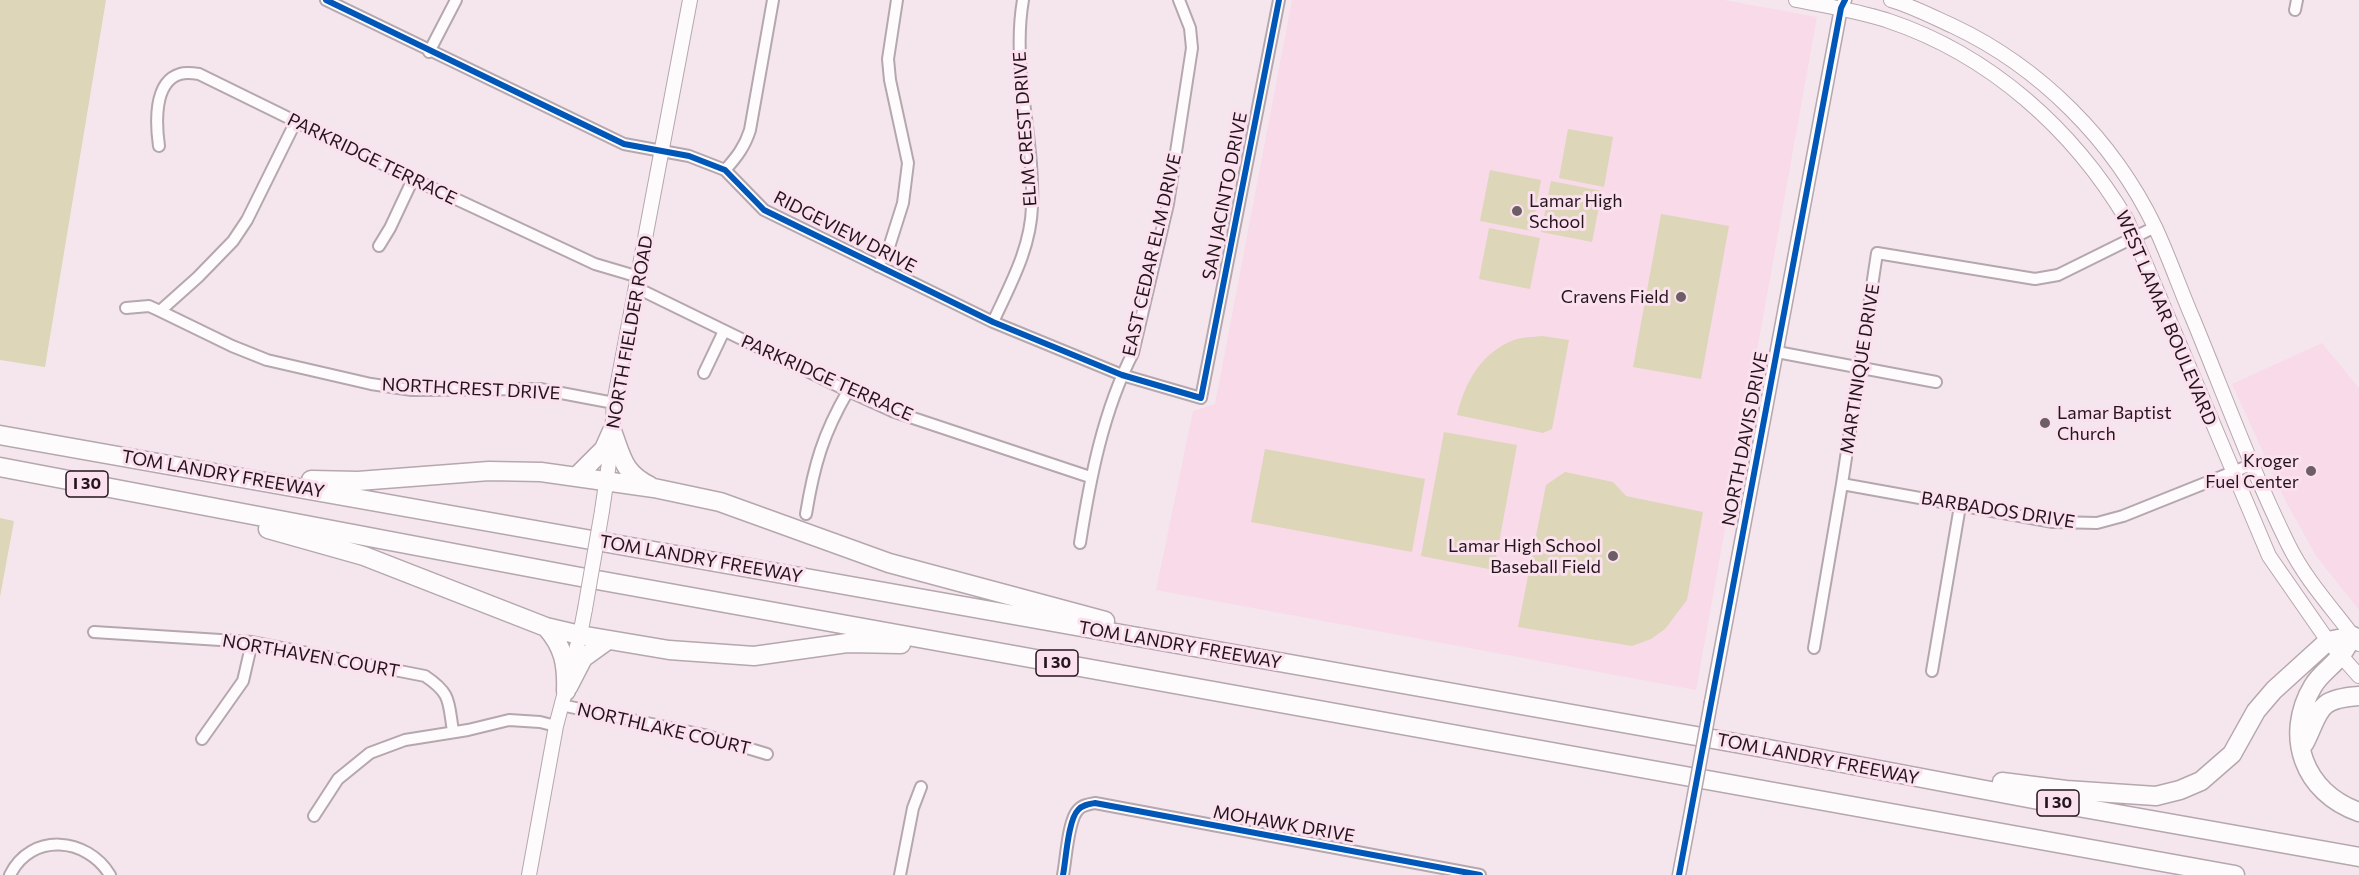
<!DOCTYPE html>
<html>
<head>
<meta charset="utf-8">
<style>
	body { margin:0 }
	canvas { display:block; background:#f5e6ed }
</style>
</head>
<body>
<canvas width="2359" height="875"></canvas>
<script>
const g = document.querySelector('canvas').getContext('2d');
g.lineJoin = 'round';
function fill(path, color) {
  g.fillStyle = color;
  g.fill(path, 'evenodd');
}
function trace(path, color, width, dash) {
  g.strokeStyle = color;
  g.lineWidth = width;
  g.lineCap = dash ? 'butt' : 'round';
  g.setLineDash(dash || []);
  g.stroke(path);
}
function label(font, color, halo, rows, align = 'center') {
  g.font = font + ' Commissioner,sans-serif';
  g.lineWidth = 6;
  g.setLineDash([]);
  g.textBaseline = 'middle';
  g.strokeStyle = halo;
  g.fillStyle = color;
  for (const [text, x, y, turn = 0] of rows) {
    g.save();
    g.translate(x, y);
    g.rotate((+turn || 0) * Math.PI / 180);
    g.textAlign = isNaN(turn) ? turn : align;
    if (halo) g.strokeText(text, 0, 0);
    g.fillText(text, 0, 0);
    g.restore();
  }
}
const built = new Path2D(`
	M1292,0H1724L1817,17L1696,690L1156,590L1193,411L1215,404Z
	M2322,343L2359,388V610L2316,556L2284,498L2232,384Z`);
const green = new Path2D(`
	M0,0H106L45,367L0,360Z
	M1568,129L1613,137L1604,187L1559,178Z
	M1490,170L1541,180L1532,231L1480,221Z
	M1551,181L1602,191L1592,242L1541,232Z
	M1661,214L1729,226L1701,379L1633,367Z
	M1489,228L1540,238L1530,289L1479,279Z
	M1542,336L1569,340L1552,429L1543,433L1457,415C1465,382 1481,353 1514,340C1523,337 1533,337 1542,336Z
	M1444,432L1517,445L1494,570L1421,556Z
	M1265,449L1425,479L1412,552L1251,522Z
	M1565,472L1613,482L1626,496L1703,512L1687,600L1665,629L1651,639L1632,646L1518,627L1546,485Z
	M0,518L14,521L0,597Z`);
const minor = new Path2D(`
	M326,0L624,144L689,156L725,170L764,210L993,322L1122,375L1201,398L1279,0
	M2295,10L2297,0
	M429,52L456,0
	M159,146C156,125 153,82 180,74C186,72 193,73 199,74L413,179L595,264L639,277
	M725,170C737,157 745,146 750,130L773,0
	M379,246L390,228L413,179
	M878,266L890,244L903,203L908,163L890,80L888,59L897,0
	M637,288L848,391L892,411L1090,477
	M126,308L149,306L160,311L198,277L233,241L247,220L295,123
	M160,311L232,346L267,360L371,384L412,390L540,389L614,403
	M993,322C1010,285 1031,248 1032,206C1035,137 1011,69 1023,0
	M1777,352L1936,382
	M704,373L724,331
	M1842,484L2053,522L2097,523L2123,516L2253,464
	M806,514C814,465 823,434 848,391
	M1080,543C1090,479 1103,411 1133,353L1168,204L1192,48L1190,28L1179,0
	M94,632L252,642L425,676C452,694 448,702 453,731
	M1814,648L1842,484L1877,253L2035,279L2058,275L2155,227
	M1932,671L1960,506
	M561,705L704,735L767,754
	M202,739L243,681L252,642
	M314,816L338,779L370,753L405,740L468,730L509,720L540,722L556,726
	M10,875C31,832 87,837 110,875
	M900,875L913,808L921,787
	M1063,875C1066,860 1068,820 1078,810C1082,805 1089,804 1095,803L1480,875`);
const tertiary = new Path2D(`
	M1711,702L1841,8L1845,0
	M1679,875L1689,822`);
const secondary = new Path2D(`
	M1796,0C1827,6 1859,11 1889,21C1990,55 2073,129 2127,220L2269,556L2328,641L2359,676
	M1891,0C1912,6 1933,17 1953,26C2040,67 2113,140 2155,227C2169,257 2180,289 2193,319C2224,394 2252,471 2288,544C2306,581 2335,611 2359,644
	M602,511L611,449L614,403L690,0
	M529,875L556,726L580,635L585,609`);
const motorway = new Path2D(`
	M612,431C622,457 623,473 650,486
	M0,435L1758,747L2033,799L2359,857
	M0,467L575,576L2235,875
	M577,476L604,449L612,431
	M311,480L358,481L489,471L541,472L654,488L720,502L889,563L1105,621
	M268,529L364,556L546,627L580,635L669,650L754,656L847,643L901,644
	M546,627C564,647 567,665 566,691
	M2353,636C2349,642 2346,649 2341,655C2333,666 2320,674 2313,686C2283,736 2304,793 2359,812
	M568,687L583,658L608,640
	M2304,744C2321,711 2315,699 2359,696
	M2002,782L2066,790L2156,796L2180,790L2201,781L2232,754L2256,711L2274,690L2328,641L2353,636`);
const tertiaryBridge = new Path2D(`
	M1689,822L1711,702`);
const secondaryBridge = new Path2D(`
	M585,609L602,511`);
const cycleway = new Path2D(`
	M326,0L624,144L689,156L725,170L764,210L993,322L1122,375L1201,398L1279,0
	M1063,875C1066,860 1068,820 1078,810C1082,805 1089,804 1095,803L1480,875
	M1679,875L1841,8L1845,0`);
const markers = [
	[1517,211,6,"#6d5e66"],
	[1681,297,6,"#6d5e66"],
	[2045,423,6,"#6d5e66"],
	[2311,471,6,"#6d5e66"],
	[1613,556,6,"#6d5e66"]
];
const shields = [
	[87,484,42],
	[1057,663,42],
	[2058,803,42]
];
const shieldNames = [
	["I 30",87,484],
	["I 30",1057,663],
	["I 30",2058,803]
];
const streetNames = [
	["ELM CREST DRIVE",1025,129,-94],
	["PARKRIDGE TERRACE",372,159,26],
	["SAN JACINTO DRIVE",1225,196,-79],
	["RIDGEVIEW DRIVE",845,232,27],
	["EAST CEDAR ELM DRIVE",1152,255,-77],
	["WEST LAMAR BOULEVARD",2166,318,67],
	["NORTH FIELDER ROAD",630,332,-80],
	["MARTINIQUE DRIVE",1860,369,-81],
	["PARKRIDGE TERRACE",827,378,24],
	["NORTHCREST DRIVE",471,389,3],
	["NORTH DAVIS DRIVE",1745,439,-79],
	["TOM LANDRY FREEWAY",223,474,10],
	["BARBADOS DRIVE",1998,510,9],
	["TOM LANDRY FREEWAY",701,559,10],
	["TOM LANDRY FREEWAY",1180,645,10],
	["NORTHAVEN COURT",311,656,10],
	["NORTHLAKE COURT",664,729,13],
	["TOM LANDRY FREEWAY",1818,759,11],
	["MOHAWK DRIVE",1284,824,10]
];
const poiNames = [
	["Lamar High",1529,201,"left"],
	["School",1529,222,"left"],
	["Cravens Field",1669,297],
	["Lamar Baptist",2057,413,"left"],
	["Church",2057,434,"left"],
	["Kroger",2299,461],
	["Fuel Center",2299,482],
	["Lamar High School",1601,546],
	["Baseball Field",1601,567]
];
fill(built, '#f8dae9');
fill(green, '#ddd6b9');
trace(minor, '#b5a7ae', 14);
trace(tertiary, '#b5a7ae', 15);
trace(secondary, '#b5a7ae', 16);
trace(motorway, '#b5a7ae', 21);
trace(minor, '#fefbfc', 10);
trace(tertiary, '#fefbfc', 12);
trace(secondary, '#fefbfc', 14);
trace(motorway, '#fefbfc', 18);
trace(tertiaryBridge, '#b5a7ae', 15, []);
trace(secondaryBridge, '#b5a7ae', 16, []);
trace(tertiaryBridge, '#fefbfc', 12);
trace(secondaryBridge, '#fefbfc', 14);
trace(cycleway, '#0057b8', 6);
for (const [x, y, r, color] of markers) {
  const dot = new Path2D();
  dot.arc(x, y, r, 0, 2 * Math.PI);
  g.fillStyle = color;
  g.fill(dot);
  trace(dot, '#fbe0ed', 2);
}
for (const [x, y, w] of shields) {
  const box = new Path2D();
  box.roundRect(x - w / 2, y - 13, w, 26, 4.5);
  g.fillStyle = '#fbe0ed';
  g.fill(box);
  trace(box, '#24151d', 1.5);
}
label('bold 16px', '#24151d', null, shieldNames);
label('18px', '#24151d', '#fbe0ed', streetNames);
label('18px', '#24151d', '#fbe0ed', poiNames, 'right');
</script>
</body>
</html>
